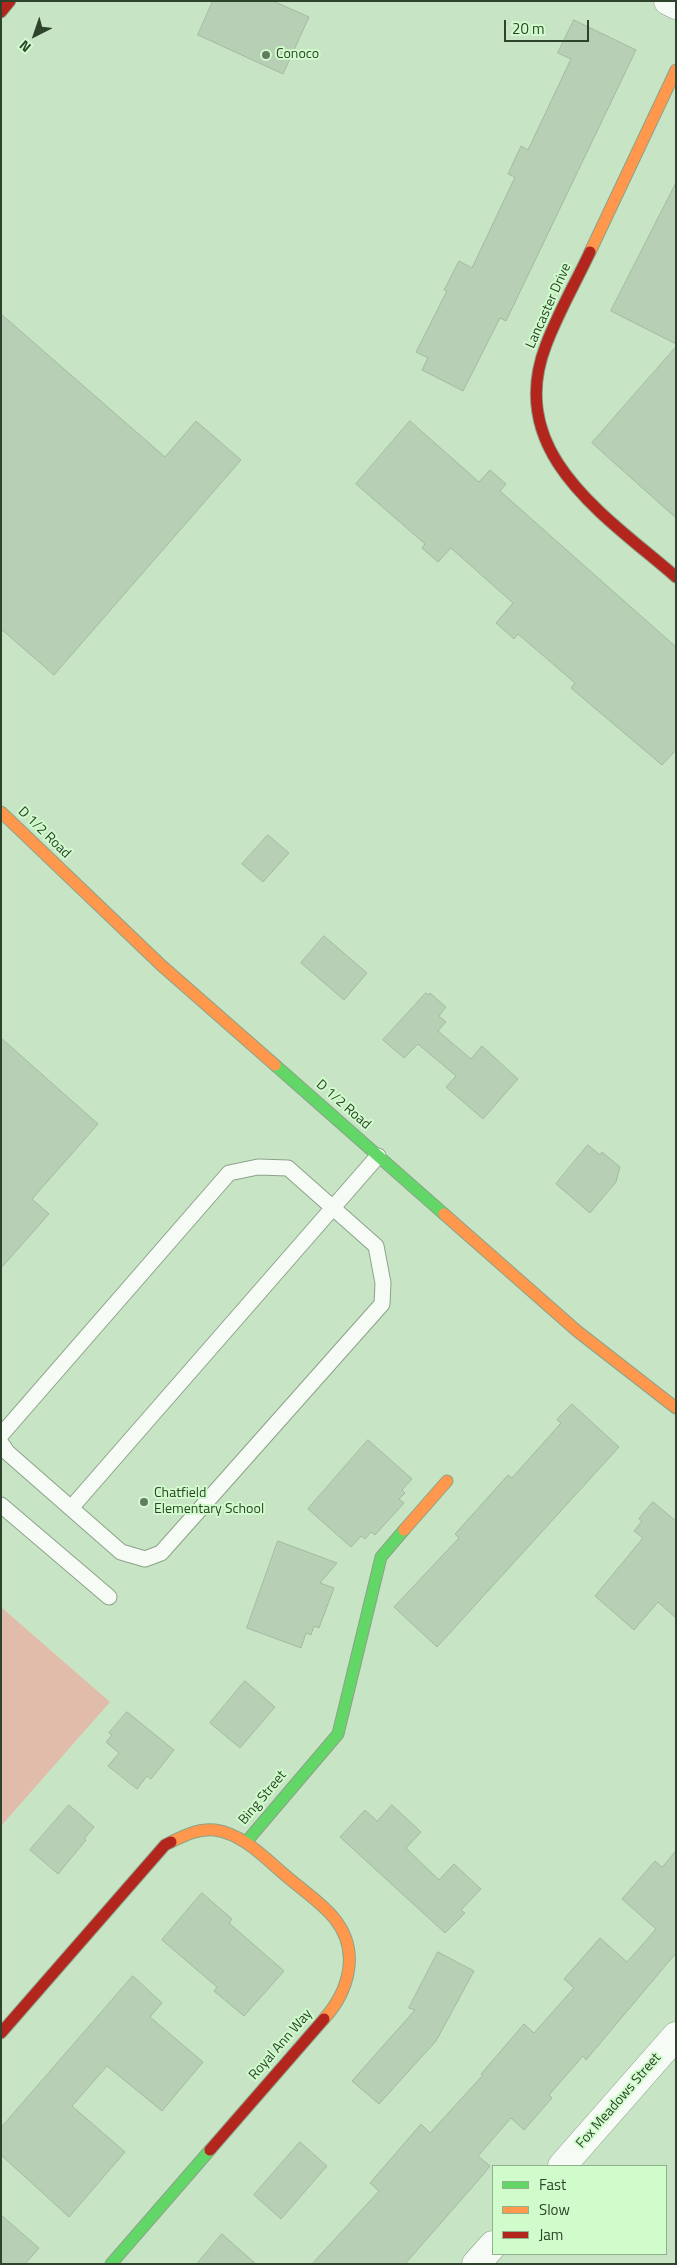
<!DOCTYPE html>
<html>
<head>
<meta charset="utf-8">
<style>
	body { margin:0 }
	#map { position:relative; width:677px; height:2265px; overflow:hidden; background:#c7e5c4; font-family:"Titillium Web",sans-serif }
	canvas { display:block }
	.frame { position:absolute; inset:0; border:2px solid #2d432b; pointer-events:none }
	.legend { position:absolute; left:492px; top:2165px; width:175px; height:90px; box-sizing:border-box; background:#d0fccc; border:1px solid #8fb28c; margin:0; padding:6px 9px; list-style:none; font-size:15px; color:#2d432b }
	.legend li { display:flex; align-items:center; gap:10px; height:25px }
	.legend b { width:25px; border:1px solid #8fb28c }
	.north { position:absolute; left:10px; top:10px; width:50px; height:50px; -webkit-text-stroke:4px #d0fccc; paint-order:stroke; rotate:221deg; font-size:14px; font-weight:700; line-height:20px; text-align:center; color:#2d432b }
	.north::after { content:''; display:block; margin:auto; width:18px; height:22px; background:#2d432b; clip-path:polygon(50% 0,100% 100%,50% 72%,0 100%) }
	.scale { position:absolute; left:504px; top:20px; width:85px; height:22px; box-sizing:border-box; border:2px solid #2d432b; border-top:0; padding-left:6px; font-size:15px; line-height:18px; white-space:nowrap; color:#2d432b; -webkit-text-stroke:4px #d0fccc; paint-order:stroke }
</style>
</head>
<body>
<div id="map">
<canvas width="677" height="2265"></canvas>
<div class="frame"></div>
<ul class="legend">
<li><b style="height:6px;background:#63d668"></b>Fast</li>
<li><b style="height:6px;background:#ff974d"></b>Slow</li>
<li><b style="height:6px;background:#b3261e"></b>Jam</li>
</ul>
<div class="north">N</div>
<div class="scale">20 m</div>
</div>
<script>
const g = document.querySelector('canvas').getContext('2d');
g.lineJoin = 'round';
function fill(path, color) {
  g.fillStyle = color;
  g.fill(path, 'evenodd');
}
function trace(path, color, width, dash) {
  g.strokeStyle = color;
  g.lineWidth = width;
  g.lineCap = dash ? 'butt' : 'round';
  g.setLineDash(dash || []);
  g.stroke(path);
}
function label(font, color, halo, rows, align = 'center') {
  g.font = font + ' "Titillium Web",sans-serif';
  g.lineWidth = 4;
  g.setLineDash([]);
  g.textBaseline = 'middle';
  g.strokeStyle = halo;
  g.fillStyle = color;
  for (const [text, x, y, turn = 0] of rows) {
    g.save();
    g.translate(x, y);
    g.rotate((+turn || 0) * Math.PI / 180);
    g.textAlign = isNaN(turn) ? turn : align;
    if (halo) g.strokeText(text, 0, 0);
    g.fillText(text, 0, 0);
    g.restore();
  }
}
const green = new Path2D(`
	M1,1607L110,1702L1,1826Z`);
const building = new Path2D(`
	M213,1H273L309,17L283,74L198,35Z
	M574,20L636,50L506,321L500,318L463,391L422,370L428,358L416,352L447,291L444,290L459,261L472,268L515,177L508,174L521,146L528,150L571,59L558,53Z
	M676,183V344L611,311Z
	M1,314L165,457L196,421L241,460L54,675L1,629Z
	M676,347V518L592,443Z
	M410,421L479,482L490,470L506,484L500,491L676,647V750L662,765L571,688L575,683L518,634L514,639L496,623L513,603L451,548L438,562L422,548L425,544L356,484Z
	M268,835L289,853L263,882L242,864Z
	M324,936L367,973L344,1000L301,963Z
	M426,993L428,995L430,993L446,1007L439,1016L446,1022L438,1031L471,1059L482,1046L518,1079L483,1119L446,1087L456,1076L418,1044L404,1058L383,1040Z
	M1,1038L98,1124L32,1199L49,1214L1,1268Z
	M588,1145L600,1155L602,1152L620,1167L616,1182L590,1213L556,1184Z
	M572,1404L619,1447L437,1647L394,1607L459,1538L455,1534L508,1475L512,1478L561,1423L557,1420Z
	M368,1440L412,1479L402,1490L405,1493L399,1499L404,1503L375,1535L371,1532L365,1539L361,1536L351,1547L308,1509Z
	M653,1502L676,1521V1618L658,1602L634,1630L595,1596L643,1538L634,1531L642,1521L639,1519Z
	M278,1541L337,1563L320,1583L334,1588L319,1628L314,1626L311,1635L306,1633L301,1648L247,1628Z
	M245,1681L275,1707L240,1748L210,1723Z
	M127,1712L174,1750L151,1779L147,1776L137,1789L108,1766L119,1753L106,1742L112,1735L109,1733Z
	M69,1805L94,1827L84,1839L86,1840L58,1874L30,1850Z
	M392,1805L421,1832L406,1848L439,1880L454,1864L481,1889L461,1910L465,1913L445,1933L340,1837L365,1810L377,1821Z
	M676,1851V1953L586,2060L583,2056L549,2095L552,2098L524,2130L511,2118L478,2156L490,2166L482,2176L405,2264H312L379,2191L370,2183L421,2124L430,2133L483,2075L481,2074L524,2024L534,2033L574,1988L564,1979L600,1938L627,1962L656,1929L622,1899L655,1861L662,1867Z
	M202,1893L232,1919L229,1923L284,1971L244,2016L214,1991L217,1987L162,1940Z
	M438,1952L474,1971L436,2041L379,2104L352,2081L415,2010L409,2008Z
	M133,1976L162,2003L150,2017L203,2062L162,2111L107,2066L72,2106L125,2152L69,2217L1,2155V2128Z
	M300,2142L327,2166L281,2219L254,2195Z
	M1,2215L39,2248L25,2264H1Z
	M222,2234L256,2264H197Z`);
const lane = new Path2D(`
	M1,1435L229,1173L258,1167L288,1168L376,1246L383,1283L382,1304L161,1553L145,1559L121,1552L8,1453L1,1443
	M1,1505L109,1597
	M71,1508L378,1156`);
const street = new Path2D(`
	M668,1L676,5
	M562,2166L676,2036
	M476,2264L493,2245`);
const fast = new Path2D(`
	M275,1065L444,1214
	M247,1841L338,1734L381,1557L404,1530
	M111,2264L210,2150`);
const slow = new Path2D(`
	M590,252L676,70
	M1,812L161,965L275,1065
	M444,1214L577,1331L676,1408
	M404,1530L447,1481
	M171,1842C185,1835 200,1828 215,1830C243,1834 265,1858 285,1875C301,1889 321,1902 334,1918C361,1951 349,1991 324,2019`);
const jam = new Path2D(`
	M1,12L10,1
	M590,252C576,282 558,313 546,345C504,453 606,516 676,577
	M1,2033L165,1845L171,1842
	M210,2150L324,2019`);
const markers = [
	[266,55,5,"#637c61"],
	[144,1502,5,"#637c61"]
];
const poiNames = [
	["Conoco",276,55],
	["Chatfield",154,1494],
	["Elementary School",154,1510]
];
const streetNames = [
	["Lancaster Drive",549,306,-66],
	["D 1/2 Road",44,833,44],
	["D 1/2 Road",343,1105,41],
	["Bing Street",263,1798,-50],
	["Royal Ann Way",281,2045,-49],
	["Fox Meadows Street",619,2101,-49]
];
fill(green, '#e2bcab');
fill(building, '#b7cfb5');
trace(building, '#a2baa0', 1);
trace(lane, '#8ba289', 17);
trace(street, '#8ba289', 29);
trace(fast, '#8ba289', 13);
trace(slow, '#8ba289', 13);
trace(jam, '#8ba289', 13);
trace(lane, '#f7fbf6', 15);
trace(street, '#f7fbf6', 28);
trace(fast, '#63d668', 11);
trace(slow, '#ff974d', 11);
trace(jam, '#b3261e', 11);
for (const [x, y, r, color] of markers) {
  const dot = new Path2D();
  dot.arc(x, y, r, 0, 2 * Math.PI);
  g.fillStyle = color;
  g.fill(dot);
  trace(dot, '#d0fccc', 2);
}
label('14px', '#2d432b', '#d0fccc', poiNames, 'left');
label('14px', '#2d432b', '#d0fccc', streetNames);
</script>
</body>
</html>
